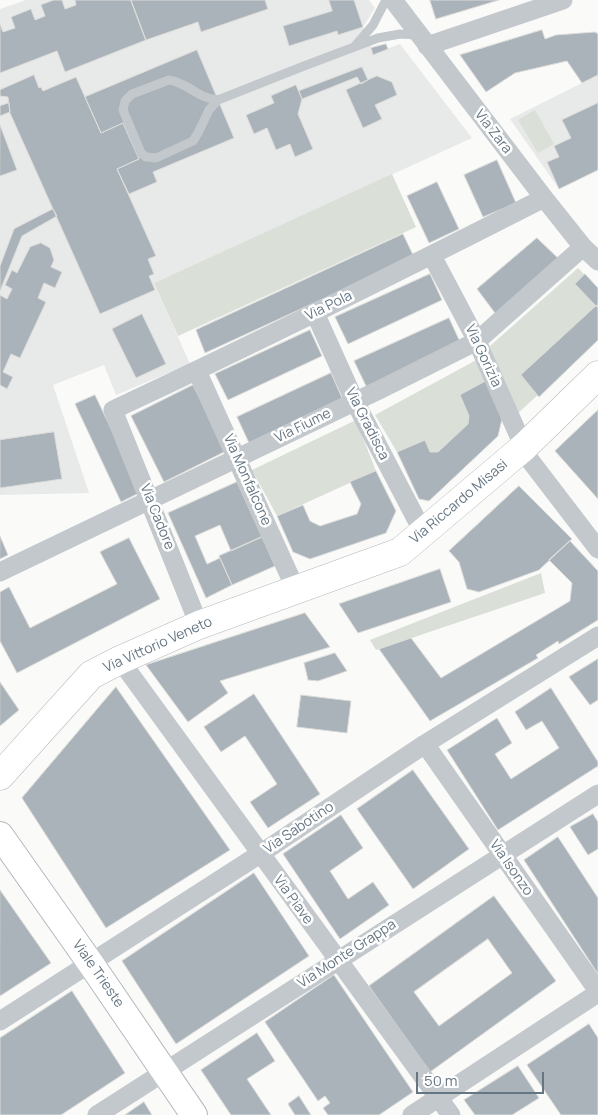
<!DOCTYPE html>
<html>
<head>
<meta charset="utf-8">
<style>
	body { margin:0 }
	#map { position:relative; width:598px; height:1115px; overflow:hidden; background:#fafaf8; font-family:Manrope,sans-serif }
	canvas { display:block }
	.scale { position:absolute; left:416px; top:1072px; width:128px; height:22px; box-sizing:border-box; border:2px solid #657683; border-top:0; padding-left:6px; font-size:15px; line-height:18px; white-space:nowrap; color:#657683; -webkit-text-stroke:4px #fff; paint-order:stroke }
</style>
</head>
<body>
<div id="map">
<canvas width="598" height="1115"></canvas>
<div class="scale">50 m</div>
</div>
<script>
const g = document.querySelector('canvas').getContext('2d');
g.lineJoin = 'round';
function fill(path, color) {
  g.fillStyle = color;
  g.fill(path, 'evenodd');
}
function trace(path, color, width, dash) {
  g.strokeStyle = color;
  g.lineWidth = width;
  g.lineCap = dash ? 'butt' : 'round';
  g.setLineDash(dash || []);
  g.stroke(path);
}
function label(font, color, halo, rows, align = 'center') {
  g.font = font + ' Manrope,sans-serif';
  g.lineWidth = 5;
  g.setLineDash([]);
  g.textBaseline = 'middle';
  g.strokeStyle = halo;
  g.fillStyle = color;
  for (const [text, x, y, turn = 0] of rows) {
    g.save();
    g.translate(x, y);
    g.rotate((+turn || 0) * Math.PI / 180);
    g.textAlign = isNaN(turn) ? turn : align;
    if (halo) g.strokeText(text, 0, 0);
    g.fillText(text, 0, 0);
    g.restore();
  }
}
const built = new Path2D(`
	M26,0H369L375,8L363,27L374,54L400,44L472,138L154,283L190,364L116,395L104,365L53,385L89,493L0,495V9Z
	M598,75V170L559,189L510,119Z`);
const green = new Path2D(`
	M535,110L554,144L538,153L518,120Z
	M392,174L416,227L178,336L154,283Z
	M578,268L598,288V340L517,414L490,346Z
	M480,358L486,381L460,395L469,416L468,424L438,452H430L425,440L397,452L375,415Z
	M356,420L376,471L277,516L252,470Z
	M541,573L545,593L376,650L370,640Z`);
const building = new Path2D(`
	M54,0H62L65,9L76,5L75,0H131L146,40L65,72L57,51L0,73V24L3,32L15,28L11,17L31,9L35,20L45,16L41,5Z
	M131,0H265L268,9L201,32L198,22L146,40Z
	M329,0H354L363,27L338,35L337,31L289,46L283,26L332,11Z
	M430,0H499L436,19Z
	M542,30L545,39L556,35L595,32L598,34V75L582,83L567,61L515,73L486,92L460,55Z
	M386,44L388,49L373,55L371,48Z
	M197,50L234,138L153,172L157,182L129,194L117,169L139,159L123,123L101,133L85,97Z
	M362,67L368,80L361,84L357,77L302,99L299,91Z
	M34,75L39,88L41,87L43,91L76,77L101,133L123,123L139,159L117,169L156,256L148,259L154,274L149,276L155,290L100,314L10,113L8,97L0,96V90Z
	M377,76L392,82L397,95L375,105L382,119L363,128L346,90Z
	M296,85L302,99L298,114L313,149L295,157L290,144L276,150L267,128L254,134L246,115L274,103L271,96Z
	M9,103L10,112L0,116V106Z
	M598,103V170L559,189L547,162L559,157L554,146L571,138L562,120Z
	M0,125L17,170L0,176Z
	M497,160L516,203L483,217L464,175Z
	M437,182L459,229L429,243L407,196Z
	M53,209L57,216L22,236L0,291V266L14,229Z
	M403,234L414,257L205,353L196,330Z
	M537,238L561,261L498,317L477,289Z
	M41,243L50,248L54,260L51,267L62,272L55,288L44,283L38,298L46,302L20,358L11,354L3,372L13,377L7,389L0,385V295L7,299L12,289L5,285L12,270L17,273L30,247Z
	M430,274L442,300L348,344L335,317Z
	M585,274L598,288V304L596,306L575,284Z
	M596,306L598,308V340L539,397L521,375Z
	M142,314L166,364L136,378L112,329Z
	M449,318L461,344L367,388L354,361Z
	M310,330L322,356L228,400L215,374Z
	M331,373L343,400L249,443L237,417Z
	M486,381L502,419L498,436L429,501L419,499L397,452L425,440L430,452H438L468,424L469,416L460,395Z
	M193,385L226,451L164,482L131,416Z
	M95,395L141,492L121,502L75,404Z
	M598,410V499L555,451Z
	M54,432L62,479L0,488V440Z
	M376,471L396,511L386,533L310,559L293,552L277,516L303,505L310,521L320,526L357,514L361,504L350,482Z
	M237,482L262,537L231,551L220,525L195,536L207,564L220,558L232,585L206,598L168,513Z
	M519,486L572,539L539,570L479,592L467,589L459,562L449,551Z
	M0,536L8,555L0,559Z
	M262,537L275,566L232,585L219,556Z
	M129,538L160,599L17,673L0,641V592L9,587L30,628L117,584L100,552Z
	M570,541L598,571V620L559,644L558,641L536,655L538,658L430,721L379,649L411,638L441,678L570,601L572,583L549,560Z
	M440,569L451,602L358,633L339,604Z
	M305,613L330,647L220,681L228,693L188,722L146,665Z
	M335,653L347,671L318,681L308,680L304,663Z
	M598,659V700L590,705L569,677Z
	M0,682L19,710L0,726Z
	M116,687L230,850L106,928L22,798Z
	M551,688L598,762V766L498,830L447,750L497,718L512,743L495,754L511,779L559,748L542,721L526,730L515,712Z
	M254,694L320,794L268,828L250,802L277,784L245,736L221,752L204,727Z
	M301,695L351,701L347,733L297,727Z
	M413,770L469,849L413,889L357,809Z
	M593,814L598,822V849L588,855L570,827Z
	M341,815L363,848L330,871L348,899L373,882L389,905L340,939L283,854Z
	M558,837L598,898V974L524,860Z
	M254,873L309,956L176,1044L122,961Z
	M0,890L51,963L0,996Z
	M494,896L556,981L430,1072L369,986ZM488,939L512,973L439,1026L414,992Z
	M334,975L413,1092L379,1115H328L323,1108L330,1103L325,1096L318,1101L265,1022Z
	M72,991L125,1073L61,1115H0V1038Z
	M589,1024L598,1038V1115H561L527,1065Z
	M257,1033L275,1061L247,1079L271,1115H231L201,1070Z
	M518,1066L539,1098L512,1115H475L464,1100Z
	M299,1096L311,1115H295L288,1104Z
	M144,1102L152,1115H125Z`);
const lane = new Path2D(`
	M355,46L373,25L386,0
	M169,80C189,83 196,98 218,100L209,110L198,133L193,141L156,158L146,157L141,153L123,110L125,101L132,94Z
	M218,100L304,66L378,38L400,34L418,35`);
const street = new Path2D(`
	M393,0L544,198L583,247L598,261
	M427,46L563,0
	M432,256L477,341L529,459L598,549
	M315,313L355,402L423,532
	M197,371L296,590
	M0,572L379,390L477,341L583,247
	M199,625L113,410C258,342 401,271 544,198
	M120,660L451,1115
	M425,744L598,991
	M0,1021L260,854L425,744L598,636
	M97,1115L598,794
	M412,1115L598,993`);
const secondary = new Path2D(`
	M0,835L91,964L194,1115`);
const primary = new Path2D(`
	M0,776L91,675L120,660L199,625L400,552L524,447L598,375`);
const streetNames = [
	["Via Zara",493,132,52],
	["Via Pola",329,306,-26],
	["Via Gorizia",483,356,65],
	["Via Gradisca",367,424,63],
	["Via Fiume",303,426,-26],
	["Via Monfalcone",247,480,66],
	["Via Riccardo Misasi",459,502,-40],
	["Via Cadore",157,517,68],
	["Via Vittorio Veneto",158,645,-24],
	["Via Sabotino",299,828,-34],
	["Via Isonzo",511,868,55],
	["Via Piave",293,900,54],
	["Via Monte Grappa",347,954,-33],
	["Viale Trieste",98,974,55]
];
fill(built, '#e8e9e9');
fill(green, '#dadfd7');
fill(building, '#aab3b9');
trace(building, '#dcdcda', 1);
trace(secondary, '#b3babf', 28);
trace(primary, '#b5babe', 29);
trace(lane, '#c3c8cc', 9);
trace(street, '#c3c8cc', 19);
trace(secondary, '#fff', 26);
trace(primary, '#fff', 28);
label('14px', '#657683', '#fff', streetNames);
</script>
</body>
</html>
